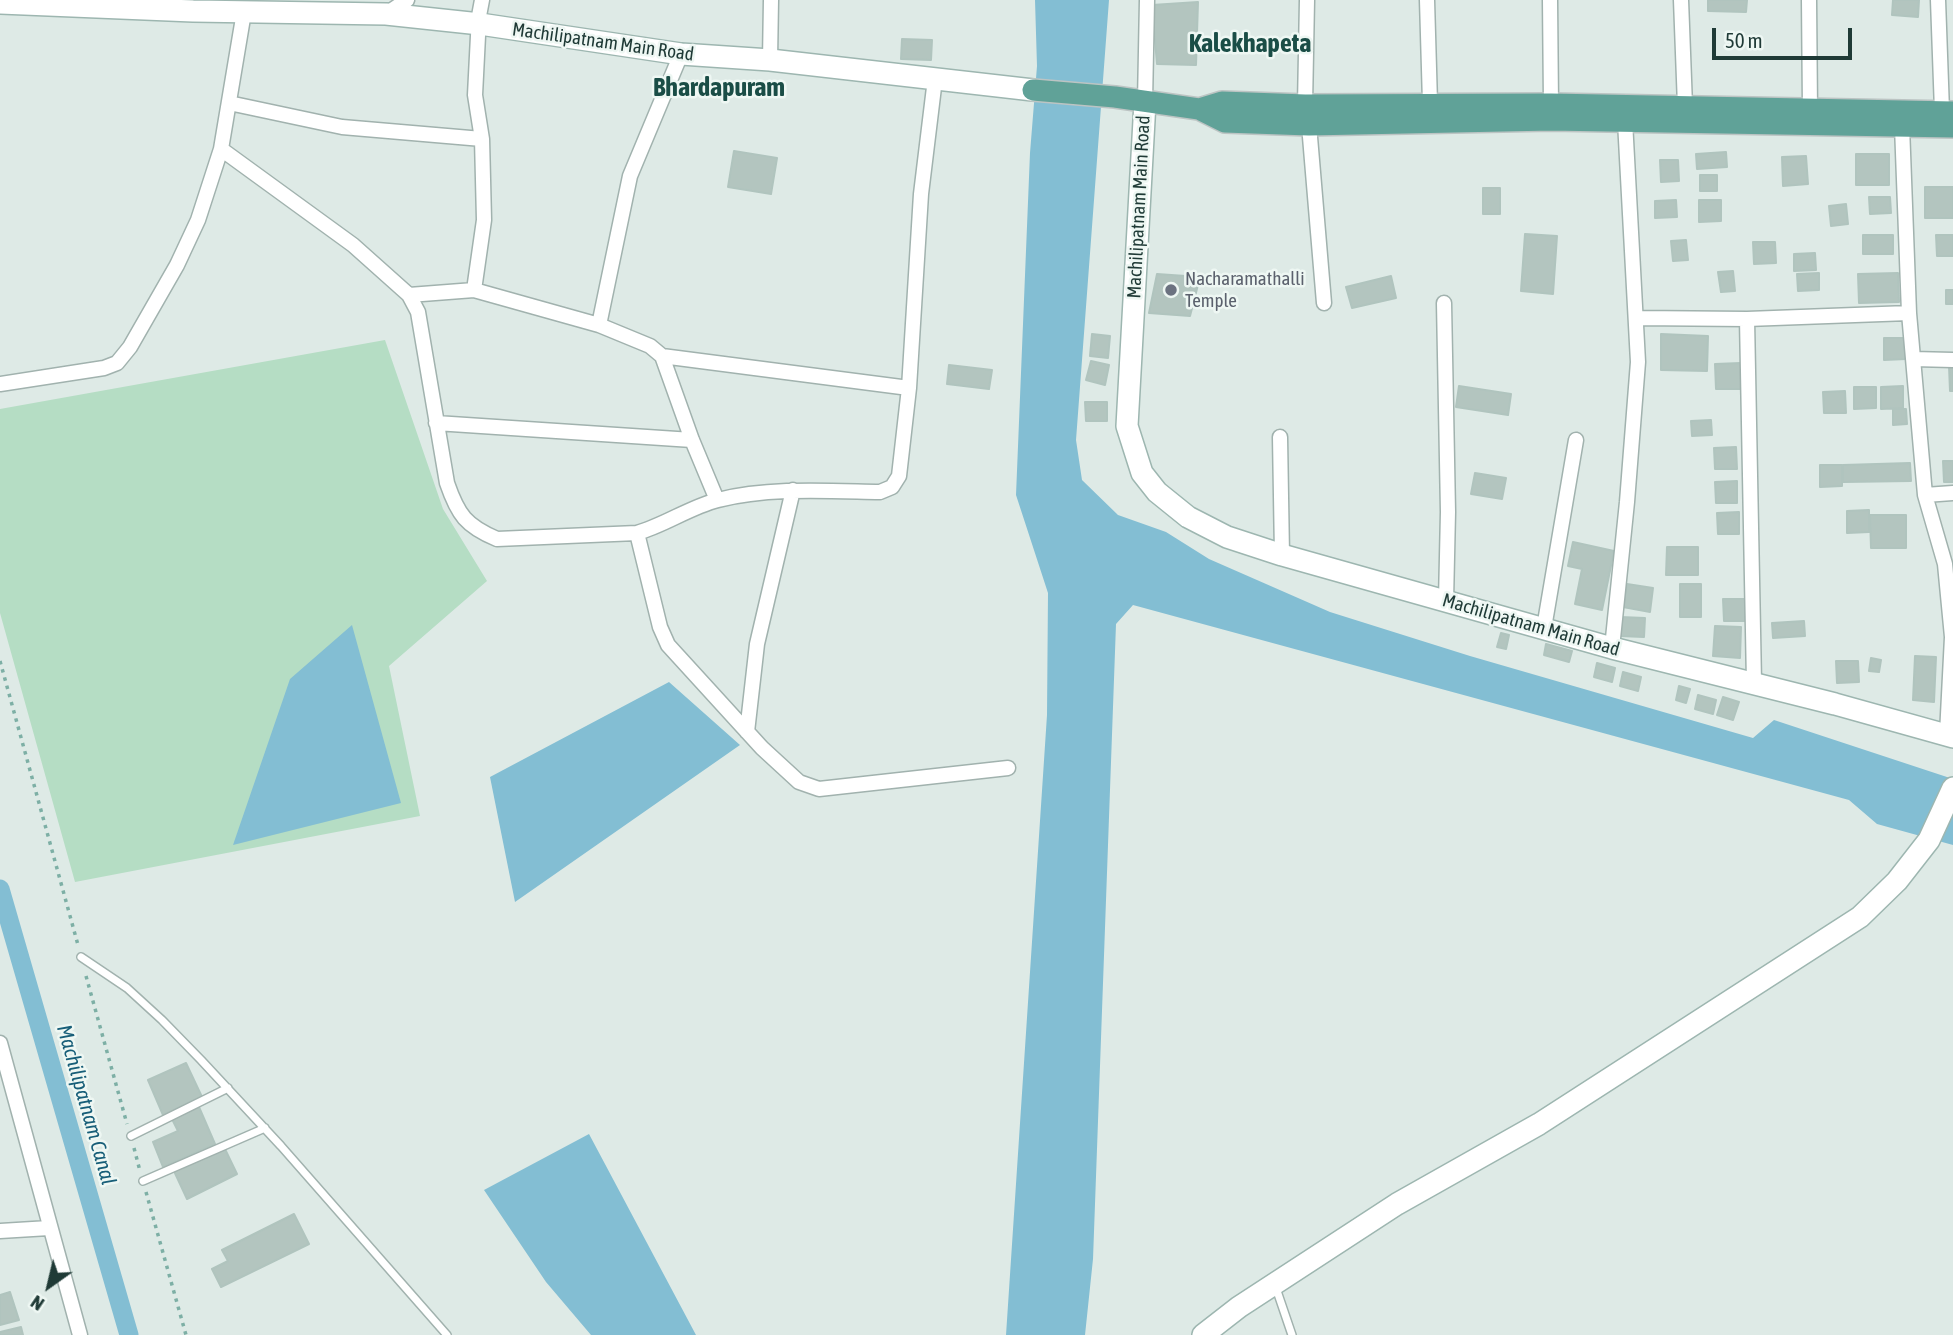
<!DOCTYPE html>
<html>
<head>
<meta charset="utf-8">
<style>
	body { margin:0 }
	#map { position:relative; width:1953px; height:1335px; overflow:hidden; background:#deeae6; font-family:"Asap Condensed",sans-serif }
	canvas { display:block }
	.north { position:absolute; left:14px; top:1251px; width:70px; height:70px; -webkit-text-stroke:5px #eef7f3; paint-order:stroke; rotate:214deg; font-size:19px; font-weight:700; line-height:28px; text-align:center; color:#1f3a36 }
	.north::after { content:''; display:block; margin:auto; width:24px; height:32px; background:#1f3a36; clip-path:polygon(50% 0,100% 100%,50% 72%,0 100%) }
	.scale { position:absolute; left:1712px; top:28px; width:140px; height:32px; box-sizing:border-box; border:4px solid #1f3a36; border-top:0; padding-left:9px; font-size:21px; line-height:24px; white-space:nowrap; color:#1f3a36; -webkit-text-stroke:5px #eef7f3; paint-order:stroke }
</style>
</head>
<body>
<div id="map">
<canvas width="1953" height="1335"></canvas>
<div class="north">N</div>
<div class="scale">50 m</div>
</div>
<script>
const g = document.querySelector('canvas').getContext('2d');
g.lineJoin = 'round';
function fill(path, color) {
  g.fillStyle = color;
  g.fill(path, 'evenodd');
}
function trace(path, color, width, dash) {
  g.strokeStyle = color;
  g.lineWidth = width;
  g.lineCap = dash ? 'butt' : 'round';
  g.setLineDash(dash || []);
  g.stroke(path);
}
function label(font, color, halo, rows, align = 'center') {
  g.font = font + ' "Asap Condensed",sans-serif';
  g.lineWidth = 5;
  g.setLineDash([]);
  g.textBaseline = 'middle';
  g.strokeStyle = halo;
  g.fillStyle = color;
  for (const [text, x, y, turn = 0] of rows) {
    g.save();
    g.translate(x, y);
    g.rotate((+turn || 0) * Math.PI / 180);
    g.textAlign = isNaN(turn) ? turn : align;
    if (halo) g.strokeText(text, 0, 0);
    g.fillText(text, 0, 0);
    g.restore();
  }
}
const green = new Path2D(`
	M385,340L443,509L487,581L389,666L420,816L75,882L0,613V409Z`);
const water = new Path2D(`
	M1035,0H1109L1076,440L1082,480L1118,515L1166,532L1209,559L1330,612L1470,656L1753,738L1774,720L1953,779V845L1877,824L1849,800L1133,605L1116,624L1093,1259L1085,1335H1006L1047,715L1048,593L1016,495L1030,153L1037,66Z
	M352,625L401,803L233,845L290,679Z
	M669,682L740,745L515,902L490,777Z
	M589,1134L696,1335H591L546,1282L484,1190Z`);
const canal = new Path2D(`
	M0,889L129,1335`);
const building = new Path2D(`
	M1708,0H1747L1746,12L1708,11Z
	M1893,0H1919L1918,17L1892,15Z
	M1198,2L1196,65L1157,64L1152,5Z
	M902,39L932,40L931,60L901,59Z
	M734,151L777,158L771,194L728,187Z
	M1726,152L1727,167L1697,169L1696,154Z
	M1856,154H1889V185H1856Z
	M1806,156L1808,184L1783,186L1782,157Z
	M1660,160H1678L1679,181L1661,182Z
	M1700,175H1717V191H1700Z
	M1925,187H1953V218H1925Z
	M1483,188H1500V214H1483Z
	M1869,197H1890L1891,213L1870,214Z
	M1676,200L1677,217L1655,218V201Z
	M1699,200H1721V221L1699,222Z
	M1846,204L1848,224L1831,226L1829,206Z
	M1525,234L1557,236L1553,294L1521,291Z
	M1863,235H1893V254H1863Z
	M1936,235H1953V256H1937Z
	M1686,240L1688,260L1673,261L1671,241Z
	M1753,242H1775L1776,263L1754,264Z
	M1815,253L1816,270L1794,271V254Z
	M1733,271L1735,291L1721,292L1718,272Z
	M1819,273V290L1798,291L1797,274Z
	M1898,273L1899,302L1859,303L1858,274Z
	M1157,274L1200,277L1190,316L1149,313Z
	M1391,276L1396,298L1352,308L1346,287Z
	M1946,290H1953V304H1946Z
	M1092,334L1110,336L1108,358L1090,356Z
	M1661,334L1708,336L1707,371L1661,370Z
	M1884,338H1905L1906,359L1884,360Z
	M1091,361L1109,365L1105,385L1086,380Z
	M1741,363V389H1716L1715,364Z
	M949,365L992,370L989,389L947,384Z
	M1949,366H1953V391H1950Z
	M1459,386L1511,394L1508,415L1456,407Z
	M1903,386V408L1881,409V387Z
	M1854,387H1876V408L1854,409Z
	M1845,391L1846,413H1824L1823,392Z
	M1085,402H1107V421H1086Z
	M1893,409H1906L1907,424L1893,425Z
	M1711,420L1712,435L1692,436L1691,421Z
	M1736,447L1737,469H1715L1714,448Z
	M1943,461H1953V482H1944Z
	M1910,463L1911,481L1843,482V465Z
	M1820,465H1842V486L1820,487Z
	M1475,473L1506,478L1502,499L1471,494Z
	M1737,481V503H1716L1715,482Z
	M1869,510V532L1847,533V511Z
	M1739,512V534H1718L1717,513Z
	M1870,515H1906V548H1871Z
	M1573,542L1614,551L1602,610L1575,604L1582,569L1568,566Z
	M1667,547H1698V575H1666Z
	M1627,584L1653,588L1650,612L1623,607Z
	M1680,584H1701V617H1680Z
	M1723,599H1745L1746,621H1724Z
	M1620,617L1645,618L1644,637L1620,636Z
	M1804,621L1805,636L1773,638L1772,623Z
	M1715,626L1741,627L1740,658L1713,656Z
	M1501,633L1509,635L1506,649L1497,647Z
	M1546,644L1572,651L1569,662L1544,655Z
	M1915,656L1936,657L1934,702L1913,700Z
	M1871,658L1881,660L1879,672L1869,671Z
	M1836,661H1858L1859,682L1837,683Z
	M1597,663L1615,668L1612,682L1594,677Z
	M1623,672L1641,677L1638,691L1620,686Z
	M1679,686L1690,689L1686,703L1676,700Z
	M1698,695L1716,700L1713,714L1695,709Z
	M1723,697L1739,702L1733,720L1717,715Z
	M186,1063L202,1097L163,1115L148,1080Z
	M199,1107L215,1144L163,1167L153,1142L178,1131L172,1119Z
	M224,1147L237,1174L187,1199L174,1171Z
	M294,1214L309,1244L221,1287L212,1269L228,1261L222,1250Z
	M10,1292L19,1320L0,1325V1295Z
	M21,1327L23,1335H0V1332Z`);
const path = new Path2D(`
	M0,661L78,945
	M86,976L127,1124
	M134,1148L140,1171
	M146,1192L186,1335`);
const lane = new Path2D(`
	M81,957L127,988L162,1020L201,1060L281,1146L447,1335
	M131,1136L228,1088
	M143,1181L265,1128
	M1276,1288L1292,1335`);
const street = new Path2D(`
	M1427,0L1430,103
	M1550,0L1551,104
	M1681,0L1685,106
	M1809,0L1810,109
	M1938,0L1942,111
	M244,12L221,149L353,245L409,295L418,312L447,483C458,515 466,526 497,539L637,533C665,525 690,507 718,500C769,487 828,491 880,492L892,487L899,476L909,388L921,194L935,79
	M386,14L407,0
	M770,60L771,0
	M1145,102L1147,0
	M229,103L342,127L482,139L475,95L479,16L482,0
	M1305,105L1307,0
	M1309,125L1324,303
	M1902,126L1909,313L1925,495L1945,564L1952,637L1947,734
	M474,290L599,325L630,176L681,54
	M409,295L474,290L484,220L482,139
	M1444,303L1448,512L1446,601
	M1637,318L1747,319L1909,313
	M1747,319L1754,683
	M599,325L650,346L662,356L692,440L717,500
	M662,356L909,388
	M1913,359L1953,360
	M0,384L104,368L117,363L130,347L177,265L198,220L221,149
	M436,423L692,440
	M1280,437L1282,555
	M1925,495L1953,493
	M637,533L660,627L668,645L762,748L799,782L819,789L1008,768
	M1544,628L1576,440
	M1612,648L1627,502L1638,362L1625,121
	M747,732L757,644L793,490
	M0,1043L80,1335
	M0,1231L49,1228`);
const secondary = new Path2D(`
	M0,3L193,11L386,14L480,24L681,54L770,60L1033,90
	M1145,102L1127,426L1142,473L1157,492L1188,517L1227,537L1282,555L1612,648L1835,704L1953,737
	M1203,1335L1239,1307L1397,1204L1539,1124L1860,917L1897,881L1929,840L1953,788`);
const primary = new Path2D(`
	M1033,90L1115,97L1199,109L1225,122L1309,125L1551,120L1953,127
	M1199,109L1222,102L1305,105L1551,104L1953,112`);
const markers = [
	[1171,290,7,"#6b7280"]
];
const streetNames = [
	["Machilipatnam Main Road",603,42,8],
	["Machilipatnam Main Road",1139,207,-87],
	["Machilipatnam Main Road",1531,625,16]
];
const worshipNames = [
	["Nacharamathalli",1185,279],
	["Temple",1185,301]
];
const waterNames = [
	["Machilipatnam Canal",86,1105,74]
];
const districtNames = [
	["Kalekhapeta",1250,44],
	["Bhardapuram",719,88]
];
fill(green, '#b5ddc4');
fill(water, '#83bed3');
trace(canal, '#83bed3', 19);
fill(building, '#b3c5bf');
trace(building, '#b0c4be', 2);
trace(lane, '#a1b2ae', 10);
trace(street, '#a1b2ae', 17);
trace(secondary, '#9db6b0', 24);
trace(primary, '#bcc4c3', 24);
trace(path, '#7dafa5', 3.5, [3.5, 5]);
trace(lane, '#fff', 7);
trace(street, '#fff', 14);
trace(secondary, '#fff', 21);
trace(primary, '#60a298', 21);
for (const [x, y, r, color] of markers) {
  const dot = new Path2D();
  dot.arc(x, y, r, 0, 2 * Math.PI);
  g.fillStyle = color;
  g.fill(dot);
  trace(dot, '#eef7f3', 2.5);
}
label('19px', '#1f3a36', '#eef7f3', streetNames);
label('19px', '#5b616d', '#eef7f3', worshipNames, 'left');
label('italic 21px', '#175e78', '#eef7f3', waterNames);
label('bold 26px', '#1a4d46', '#eef7f3', districtNames);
</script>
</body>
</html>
